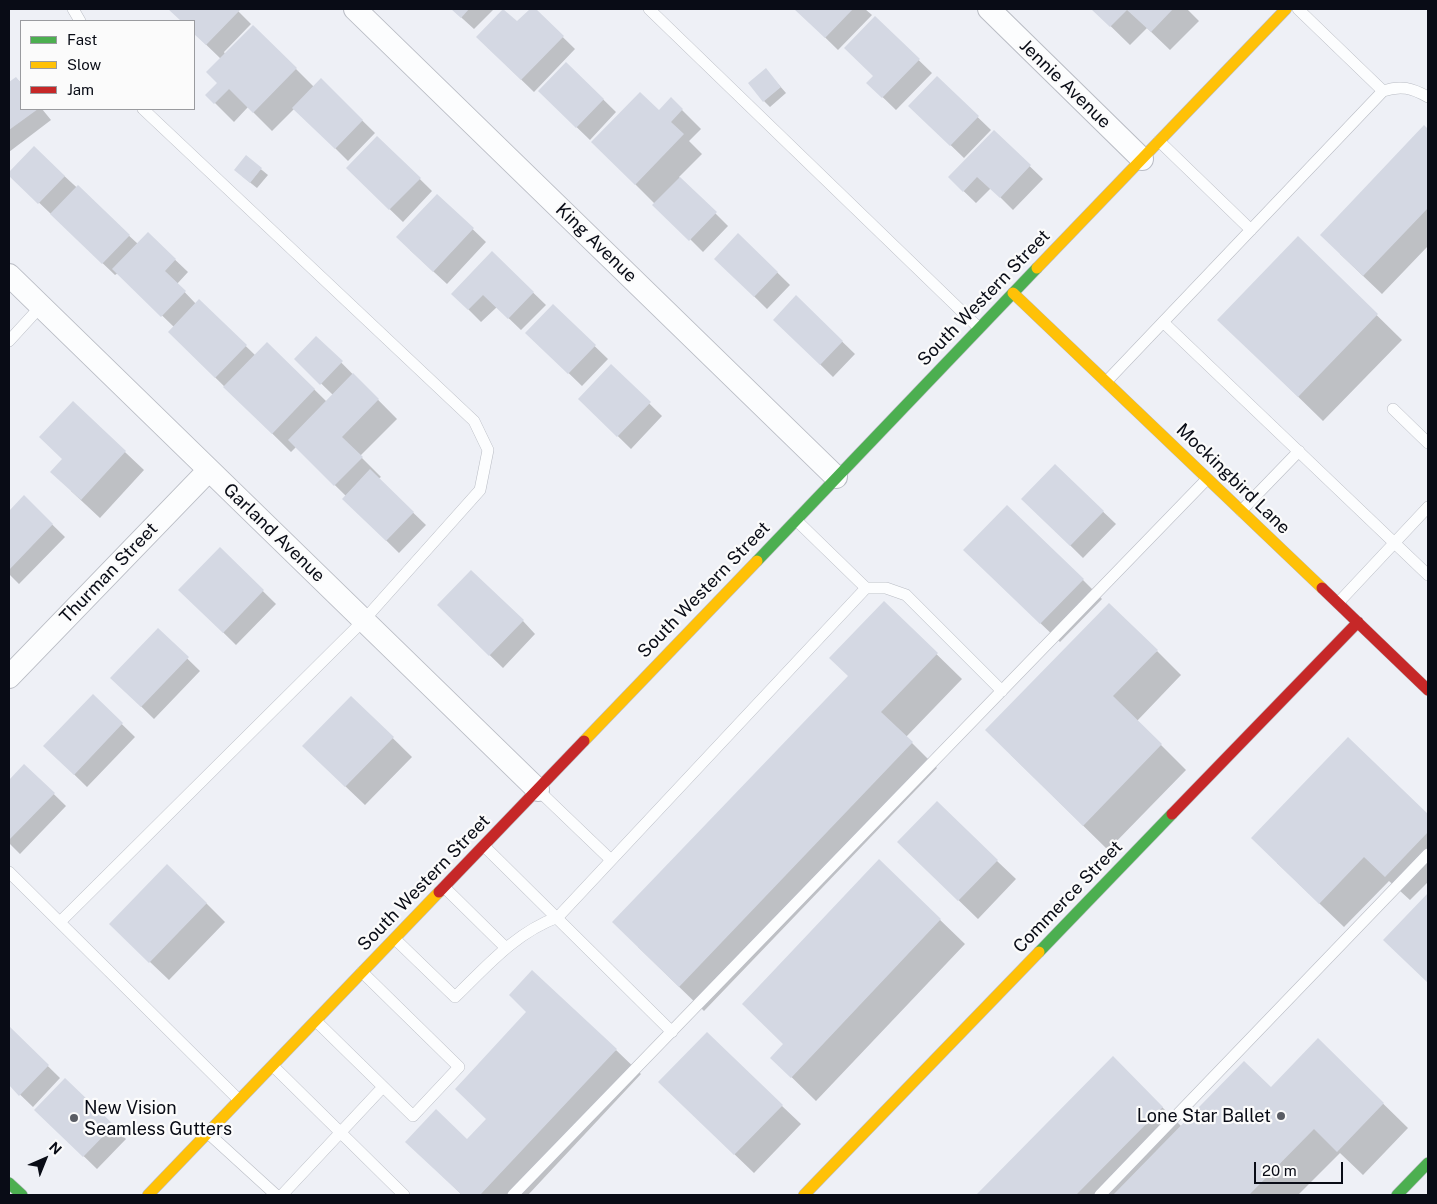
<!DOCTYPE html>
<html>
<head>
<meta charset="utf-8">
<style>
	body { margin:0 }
	#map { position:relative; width:1437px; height:1204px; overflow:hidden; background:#eef0f6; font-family:"Public Sans",sans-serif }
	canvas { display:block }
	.frame { position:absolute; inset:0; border:10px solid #090c16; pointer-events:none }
	.legend { position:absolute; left:20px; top:20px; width:175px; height:90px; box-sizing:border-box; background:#fbfbfb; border:1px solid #9a9b9f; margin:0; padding:6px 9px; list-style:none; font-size:15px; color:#090c16 }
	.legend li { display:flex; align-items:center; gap:10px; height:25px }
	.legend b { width:25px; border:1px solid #9a9b9f }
	.north { position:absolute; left:20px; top:1134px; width:50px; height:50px; -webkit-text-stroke:4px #fbfbfb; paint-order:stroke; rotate:44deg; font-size:14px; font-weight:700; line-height:20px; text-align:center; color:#090c16 }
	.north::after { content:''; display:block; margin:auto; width:18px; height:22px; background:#090c16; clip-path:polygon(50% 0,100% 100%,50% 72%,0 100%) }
	.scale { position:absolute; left:1254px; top:1162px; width:89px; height:22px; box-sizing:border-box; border:2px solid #090c16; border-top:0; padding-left:6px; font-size:15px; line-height:18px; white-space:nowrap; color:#090c16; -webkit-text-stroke:4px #fbfbfb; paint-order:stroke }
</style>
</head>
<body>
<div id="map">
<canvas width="1437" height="1204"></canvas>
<div class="frame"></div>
<ul class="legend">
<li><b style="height:6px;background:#4caf50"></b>Fast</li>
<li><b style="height:6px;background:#ffc107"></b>Slow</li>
<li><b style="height:6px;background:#c62828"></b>Jam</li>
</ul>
<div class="north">N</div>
<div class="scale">20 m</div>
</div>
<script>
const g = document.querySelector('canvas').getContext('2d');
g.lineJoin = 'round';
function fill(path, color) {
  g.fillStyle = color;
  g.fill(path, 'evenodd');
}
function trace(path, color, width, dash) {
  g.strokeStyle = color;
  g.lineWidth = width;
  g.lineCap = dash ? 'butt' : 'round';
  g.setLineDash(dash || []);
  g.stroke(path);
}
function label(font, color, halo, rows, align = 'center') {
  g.font = font + ' "Public Sans",sans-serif';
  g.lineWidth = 4.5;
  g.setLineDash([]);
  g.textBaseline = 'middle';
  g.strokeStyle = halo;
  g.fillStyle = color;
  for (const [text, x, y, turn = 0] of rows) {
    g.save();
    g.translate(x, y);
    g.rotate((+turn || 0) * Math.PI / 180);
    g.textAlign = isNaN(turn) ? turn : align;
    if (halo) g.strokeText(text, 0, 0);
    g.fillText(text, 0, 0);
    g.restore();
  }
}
const shadow = new Path2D(`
	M169,9H236L251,24L224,52L225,54L253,26L314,87L321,80L375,133L348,161L295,108L272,131L248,107L234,122L207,95L218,83L221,59L194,33V21H182Z
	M452,9H494L474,29Z
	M531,9H534L575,49L534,92L477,37L517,23Z
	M796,9H865L872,15L838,50Z
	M1093,9H1187L1199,21L1170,50L1147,28L1130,45Z
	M875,18L932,73L896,110L868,83L874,76Z
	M566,63L616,112L590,140L539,91Z
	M766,70L786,93L770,107L764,101Z
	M16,78L21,83V109H42L51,120L9,152V84Z
	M937,78L991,130L964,158L910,106Z
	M671,99L701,129L689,141L702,154L679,177L728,226L703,252L612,161Z
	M1424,127L1428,131V246L1382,294L1340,254Z
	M994,132L1043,179L1013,210L991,188L976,203L950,178Z
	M377,137L432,191L403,222L347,168Z
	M34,148L138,244L148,234L188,272L177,284L196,304L199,301L255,355L267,343L327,402L333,395L296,359L316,337L397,419L360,456L381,477L378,479L426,525L399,553L344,499L346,496L296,447L291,452L169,332L174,327L118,273L115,275L9,174Z
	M246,157L268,175L257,188L242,176Z
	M437,195L486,242L447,284L410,250Z
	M739,235L790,285L767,309L716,259Z
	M1298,238L1402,340L1323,421L1244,344Z
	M492,253L546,305L521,330L497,307L481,322L453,294Z
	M796,297L855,354L833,377L775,320Z
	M553,306L608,359L582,386L527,333Z
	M611,366L662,416L631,449L580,399Z
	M73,403L144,470L100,518L71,491L64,459Z
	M1055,466L1116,524L1083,558L1023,499Z
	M24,497L65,537L19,584L9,574V513Z
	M220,549L276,604L236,645L180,590Z
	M984,569L1083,580L1102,599L1060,642Z
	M884,603L962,679L906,737L937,768L704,1011L638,947L849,676Z
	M438,605L523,621L535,634L503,668Z
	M158,630L200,671L154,719L112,678Z
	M1157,651L1181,675L1137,721L1186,770L1108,850L1011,755Z
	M93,696L135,737L87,787L45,746Z
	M351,697L412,757L365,805L323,765Z
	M1348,739L1428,816V882L1410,900L1389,881L1344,927L1277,863Z
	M24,765L66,806L20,854L9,843V781Z
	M879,861L965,944L816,1101L772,1058L784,1044Z
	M918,861H997L1016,879L978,919Z
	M1428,895V982L1385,940Z
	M206,903L225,922L169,980L130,943Z
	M9,1028L60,1078L33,1107L9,1084Z
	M1318,1040L1408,1128L1363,1175L1340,1153L1298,1195H977L1113,1058L1182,1127L1271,1089Z
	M616,1050L641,1074L528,1195H462L407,1142L467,1141L487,1119Z
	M65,1080L126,1139L97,1169L36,1110Z
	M679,1101L782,1106L801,1124L754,1173Z`);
const building = new Path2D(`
	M168,9H238L240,10L206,45L194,34V21H181Z
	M451,9H469L461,18Z
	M503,9L517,21L530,9H536L564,36L521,80L476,37Z
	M794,9H853L825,38Z
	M1091,9H1173L1151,32L1127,10L1110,27Z
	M875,16L920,59L882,98L866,83L873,76L844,48Z
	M253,25L297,68L253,113L229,89L214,104L205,95L217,83L206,72Z
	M566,62L604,99L576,128L538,91Z
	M766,68L781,87L763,102L748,83Z
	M937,76L979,116L950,146L908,106Z
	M16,77L21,83V109H38L9,130V82Z
	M321,78L363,120L335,149L292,108Z
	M640,92L659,110L671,97L683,109L671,122L684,134L635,185L591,142Z
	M1424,125L1428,129V208L1363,276L1320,235Z
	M994,130L1031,165L1000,198L977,177L963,192L948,177Z
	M377,136L421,178L389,210L346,168Z
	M34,146L65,176L38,204L9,176V172Z
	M246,155L262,168L250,183L234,170Z
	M680,177L717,212L689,241L652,205Z
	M78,185L130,235L102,264L50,214Z
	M437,194L474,228L433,272L396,237Z
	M148,232L176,259L165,271L186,291L161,317L112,269Z
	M738,233L778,272L754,297L714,259Z
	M1298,236L1378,314L1298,397L1217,320Z
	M492,251L534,292L508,319L483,295L468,310L451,294Z
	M796,295L843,341L820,365L773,320Z
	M199,299L247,345L215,378L168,332Z
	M553,304L596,345L568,374L525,333Z
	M316,336L343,361L320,385L294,359Z
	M267,342L315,389L272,434L223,387Z
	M611,364L651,402L617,437L578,399Z
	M353,373L379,399L342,437L363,457L334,486L288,440Z
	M73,401L126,451L81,500L50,472L62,459L39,437Z
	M1055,464L1104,511L1070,546L1021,499Z
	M370,469L414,512L386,541L342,499Z
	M24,495L53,524L9,570V511Z
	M1007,505L1084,579L1040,624L963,550Z
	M220,547L264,590L223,633L178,590Z
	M471,570L524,620L489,656L437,605Z
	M884,601L938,653L881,712L913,742L679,987L612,922L848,676L829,658Z
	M1109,603L1158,650L1113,696L1162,744L1083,826L985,730Z
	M158,628L189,657L141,707L110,678Z
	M93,694L123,723L74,775L43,746Z
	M351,696L394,737L345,787L302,746Z
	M1348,737L1428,814V832L1385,877L1364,857L1319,904L1251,838Z
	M24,764L55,793L9,840V780Z
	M937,801L998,860L958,901L897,842Z
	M879,859L941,919L791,1078L770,1058L783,1044L742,1004Z
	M167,864L207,903L149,963L109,924Z
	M1428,893V983L1383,940Z
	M532,970L617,1049L480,1195H462L405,1142L436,1109L467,1139L486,1119L455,1089L526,1012L509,995Z
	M9,1026L49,1065L19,1096L9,1085Z
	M707,1032L783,1105L734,1155L658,1082Z
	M1318,1038L1384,1103L1337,1152L1314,1129L1249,1195H1113L1244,1061L1271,1087Z
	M1113,1056L1163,1107L1076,1195H976Z
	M65,1078L114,1125L83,1157L34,1110Z`);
const lane = new Path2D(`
	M73,9L80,21
	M649,9L979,328
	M1383,91C1401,85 1412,88 1428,97
	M1159,141L1251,230
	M1163,322L1428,575
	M9,341L41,306
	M1106,382L1383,91L1298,9
	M1393,409L1428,443
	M1241,511L1299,451
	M866,588H886L906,595L1002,691
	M1338,603L1428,507
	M538,790L611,860
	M484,846L672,1032
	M9,872L239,1100
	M444,887L506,948
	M61,921L364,620L480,490L488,450L474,421L143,109
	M395,939L455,997C487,966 515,933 558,917L866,588L796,520
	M316,1021L413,1116L459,1067L362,972
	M273,1066L404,1195
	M208,1133L276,1195
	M282,1195L383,1087
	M513,1195L1207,479
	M1100,1195L1428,854`);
const street = new Path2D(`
	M355,9L836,477
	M989,9L1142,159
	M9,275L538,790
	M9,677L209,470`);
const fast = new Path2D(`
	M757,561L1037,268
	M1039,952L1172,814
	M9,1183L22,1195
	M1397,1195L1428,1163`);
const slow = new Path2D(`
	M1037,268L1286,9
	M1013,293L1322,588
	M584,741L757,561
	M148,1195L439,892
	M804,1195L1039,952`);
const jam = new Path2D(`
	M1322,588L1428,690
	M1172,814L1358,622
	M439,892L584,741`);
const markers = [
	[1281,1116,5,"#595c64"],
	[74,1118,5,"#595c64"]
];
const streetNames = [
	["Jennie Avenue",1065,84,44],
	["King Avenue",596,243,44],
	["South Western Street",984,298,-46],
	["Mockingbird Lane",1233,479,44],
	["Garland Avenue",274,533,44],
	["Thurman Street",109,573,-46],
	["South Western Street",704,590,-46],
	["South Western Street",424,883,-46],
	["Commerce Street",1068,897,-46]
];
const poiNames = [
	["New Vision",84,1108],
	["Seamless Gutters",84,1129],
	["Lone Star Ballet",1271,1116,"right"]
];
fill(shadow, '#0003');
fill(building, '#d4d8e3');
trace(lane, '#b9bcc4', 12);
trace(street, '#b9bcc4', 24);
trace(fast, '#b9bcc4', 12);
trace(slow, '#b9bcc4', 12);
trace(jam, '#b9bcc4', 12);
trace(lane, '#fcfdfe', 11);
trace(street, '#fcfdfe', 22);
trace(fast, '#4caf50', 11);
trace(slow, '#ffc107', 11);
trace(jam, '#c62828', 11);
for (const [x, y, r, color] of markers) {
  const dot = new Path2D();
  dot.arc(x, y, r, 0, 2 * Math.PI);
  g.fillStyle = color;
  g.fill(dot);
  trace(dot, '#fbfbfb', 2);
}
label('18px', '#090c16', '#fbfbfb', streetNames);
label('18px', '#090c16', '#fbfbfb', poiNames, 'left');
</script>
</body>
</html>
